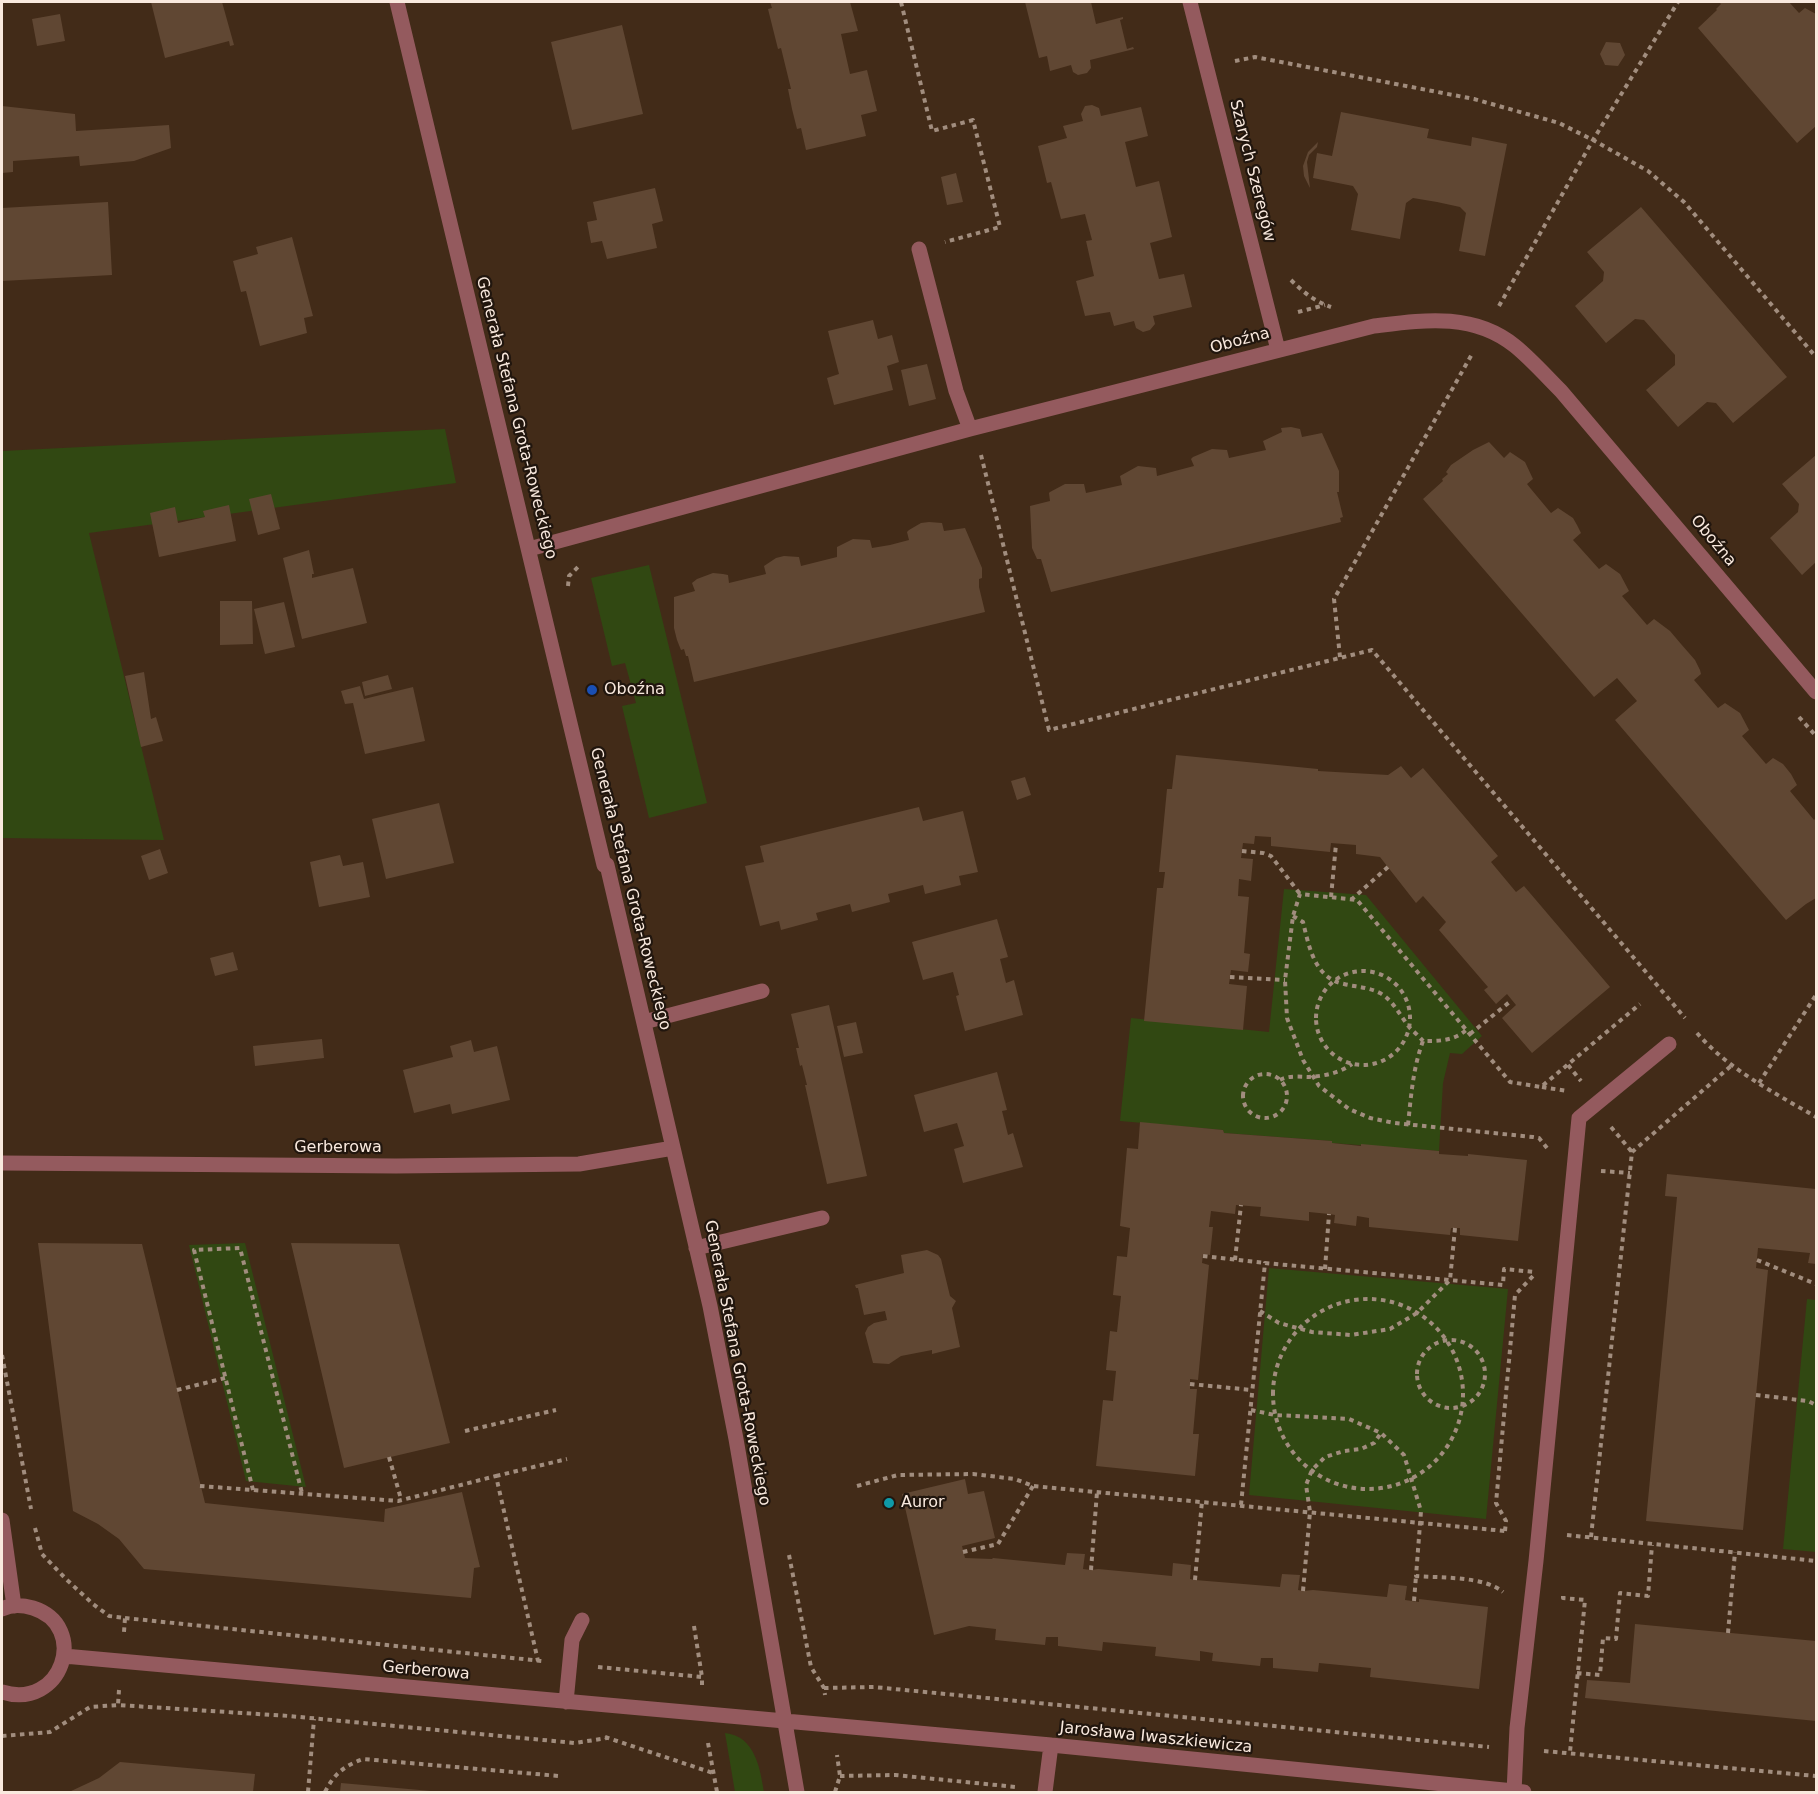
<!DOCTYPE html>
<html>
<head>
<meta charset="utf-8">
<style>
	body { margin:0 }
	#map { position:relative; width:1818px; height:1794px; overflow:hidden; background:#422b18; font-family:"DejaVu Sans",sans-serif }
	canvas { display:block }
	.frame { position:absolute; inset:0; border:3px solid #f9e9de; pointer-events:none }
</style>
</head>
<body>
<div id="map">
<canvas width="1818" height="1794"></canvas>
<div class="frame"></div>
</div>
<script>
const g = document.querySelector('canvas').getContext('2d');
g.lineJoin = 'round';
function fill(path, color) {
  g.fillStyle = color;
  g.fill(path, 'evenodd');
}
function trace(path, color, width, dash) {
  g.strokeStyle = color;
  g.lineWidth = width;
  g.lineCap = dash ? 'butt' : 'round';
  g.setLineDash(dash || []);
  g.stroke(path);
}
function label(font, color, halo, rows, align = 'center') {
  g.font = font + ' "DejaVu Sans",sans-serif';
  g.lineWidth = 4.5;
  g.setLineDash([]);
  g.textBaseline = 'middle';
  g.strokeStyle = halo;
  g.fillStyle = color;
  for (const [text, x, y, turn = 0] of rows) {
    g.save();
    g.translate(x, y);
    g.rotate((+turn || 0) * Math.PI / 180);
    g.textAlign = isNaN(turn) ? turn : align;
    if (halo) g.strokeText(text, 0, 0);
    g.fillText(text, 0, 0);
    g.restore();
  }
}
const green = new Path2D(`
	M445,429L456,483L89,533L164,840L2,838V451Z
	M649,565L707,803L649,818L622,706L636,703L625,663L612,666L591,578Z
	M1284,889L1366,895L1482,1036L1462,1054L1450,1053L1443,1083L1439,1151L1332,1143V1141L1224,1133L1223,1130L1120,1121L1131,1018L1269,1032Z
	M245,1243L306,1487L246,1481L189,1245Z
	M1269,1268L1508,1289L1486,1519L1249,1495Z
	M1807,1299L1816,1300V1552L1783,1549Z
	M725,1733C755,1736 760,1768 764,1792H735Z`);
const building = new Path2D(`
	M151,2H222L234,45L230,46L229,41L165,58Z
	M770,2H850L858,31L841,34L850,74L867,70L877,111L861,115L866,136L806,150L801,128L797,129L792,109L788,89H791L781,48L778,49L768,9L772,8Z
	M1025,2H1091L1096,24L1123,17V19L1120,20L1127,49L1133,47L1134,49L1090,60L1091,68L1087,73L1078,75L1073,72L1071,65L1050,71L1047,56L1039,58Z
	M1719,2H1789L1799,13L1805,8L1816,14V126L1797,143L1698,28L1717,10L1716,9L1721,4Z
	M60,14L65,41L37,46L32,19Z
	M622,25L643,114L572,130L551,42Z
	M1606,42L1620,43L1625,55L1618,66L1605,65L1600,54Z
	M1092,105L1099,108L1101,116L1141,107L1148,136L1125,142L1136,187L1159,181L1172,237L1150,243L1159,279L1184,274L1192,307L1153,316L1155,324L1150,330L1143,332L1136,328L1134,321L1114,326L1110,312L1085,316L1076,281L1094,276L1086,241L1092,240L1085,214L1061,219L1051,182L1047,183L1038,146L1067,138L1063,126L1083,121L1081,114L1085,106Z
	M2,106L75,114L76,131L169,125L171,148L134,161L80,166L79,156L13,161V172L2,173Z
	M1341,112L1429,129L1427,138L1443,141L1471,146L1472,137L1507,144L1485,256L1459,251L1466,213L1460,207L1437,202L1413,198L1406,203L1400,239L1351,230L1358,194L1353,186L1313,178L1317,153L1332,156Z
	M1318,142L1317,147L1309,155L1307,162L1310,188L1304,176L1303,166L1308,152Z
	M956,173L963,202L947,205L941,177Z
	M655,188L663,221L652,224L657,248L607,259L602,241L591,243L587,222L597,220L593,202Z
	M108,202L112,275L2,281V208Z
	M1641,207L1787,377L1733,423L1716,403L1707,402L1678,427L1646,390L1675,365V355L1644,320L1635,319L1606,343L1575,306L1603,281L1604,272L1587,252Z
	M292,237L313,316L304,318L307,333L260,346L246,291L241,292L233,261L258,254L256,247Z
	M873,320L878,339L892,335L899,362L887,366L893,390L834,405L827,378L839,374L828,331Z
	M927,364L936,399L909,406L901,370Z
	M1291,427L1300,429L1302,437L1322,433L1339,471V492H1337L1343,517L1340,518L1341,522L1051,592L1041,559H1037L1032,548L1030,506L1050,501L1049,493L1050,492L1065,484H1084L1086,493L1122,485L1120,476L1138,466L1156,468L1157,476L1175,471L1194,466L1191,459L1193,457L1212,449L1227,450L1229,458L1266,450L1263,441L1282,432L1281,428Z
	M1489,442L1504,458L1510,452L1525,462L1533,479L1527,484L1531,489L1551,513L1558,508L1573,518L1577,525L1581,533L1573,540L1599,569L1606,564L1620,574L1629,591L1622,596L1647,625L1654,619L1670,631L1681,644L1695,660L1700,670L1701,674L1694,680L1718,708L1725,703L1740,713L1749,730L1742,736L1766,764L1773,758L1783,764L1791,774L1797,785L1790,791L1814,820L1816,818V898L1806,904L1786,920L1615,720L1637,701L1617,678L1594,697L1423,499L1443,481L1442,479L1448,474L1446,472L1451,465L1473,450Z
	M1816,455V562L1802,575L1770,538L1798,512L1799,504L1782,484Z
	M271,494L280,529L258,535L249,499Z
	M229,505L236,541L159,557L150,513L175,507L178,523L205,517L203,511Z
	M929,522L942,523L944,531L965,528L982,568V578L979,579V587L985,612L694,682L688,656H686L684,649L681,650L677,640L674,628V597L695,591L692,583L697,579L713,573L723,574L728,575L729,583L766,574L764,566L776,558L784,556L799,557L801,566L837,557V547L853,539L870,540L872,548L890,545L909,540L907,532L909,530L921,523Z
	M309,550L314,574H312V578L353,568L367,623L302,639L283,558Z
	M220,601H252L253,644L220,645Z
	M284,602L295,647L265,654L254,609Z
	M144,672L151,719L156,717L163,741L141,747L125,676Z
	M388,675L392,689L365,696L362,682Z
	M360,686L364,699L413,687L425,741L365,754L353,703L345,704L341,691Z
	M1176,755L1318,769V771L1388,775L1401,766L1411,778L1423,768L1498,856L1491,862L1516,892L1524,886L1610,987L1532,1053L1502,1018L1516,1005L1507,994L1496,1004L1484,990L1488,987L1439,930L1446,922L1423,896L1416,903L1380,857L1356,854V845L1331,843L1330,852L1271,846V837L1255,836L1254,844L1243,843L1241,858L1253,859L1251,881L1239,879L1238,896L1249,897L1244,953L1250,954L1248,972L1231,970L1229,984L1247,986L1243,1030L1144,1021L1157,888H1163L1165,872H1159L1167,789H1172Z
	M1025,777L1031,795L1017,800L1011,781Z
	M439,803L454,863L386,879L372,819Z
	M919,807L923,821L963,811L978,872L959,876L961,885L925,894L923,885L888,894L890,902L852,912L850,904L816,913L818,920L781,930L779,921L760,926L745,866L764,862L760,846Z
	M160,849L168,873L149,880L141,856Z
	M340,855L343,866L363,862L370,897L319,907L310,862Z
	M997,919L1008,957L1000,959L1006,983L1014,980L1023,1015L965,1031L956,996L959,995L953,972L923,980L912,942Z
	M233,952L238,970L215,976L210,958Z
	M829,1005L867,1176L827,1184L805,1085H807L802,1065L800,1066L796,1048H799L791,1014Z
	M856,1022L863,1053L844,1057L837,1026Z
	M322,1039L324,1058L255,1066L253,1046Z
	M471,1040L474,1052L497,1046L510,1100L452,1114L450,1104L414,1113L403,1070L453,1057L450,1046Z
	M997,1072L1007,1110L1002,1111L1008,1135L1013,1133L1023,1167L963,1183L954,1149L964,1146L957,1123L924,1132L914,1095Z
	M1140,1122L1223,1130L1224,1133L1332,1141V1143L1361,1146V1144L1439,1151V1154L1468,1156V1154L1527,1160L1518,1241L1460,1235V1228H1451L1450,1235L1369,1227V1218L1357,1216L1356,1226L1334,1223L1335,1215L1329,1214L1309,1212V1221L1260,1216L1261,1207L1236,1205L1235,1214L1211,1211L1209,1227H1213L1210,1255L1203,1254L1202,1263L1209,1265L1198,1380L1190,1379V1389H1197L1193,1434H1199L1195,1476L1096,1466L1103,1400L1113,1401L1116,1371L1106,1370L1110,1331L1117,1332L1121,1296L1113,1295L1117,1256L1127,1257L1130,1228L1120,1226L1127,1148L1138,1149Z
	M1667,1174L1816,1189V1264L1808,1263L1810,1253L1758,1248L1756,1268L1768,1270L1743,1530L1646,1521L1677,1197L1665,1196Z
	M38,1243L142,1244L205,1503L384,1522L385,1509L462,1492L480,1567L474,1568L471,1598L144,1569L119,1539L98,1524L73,1511Z
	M291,1243L399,1244L450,1443L344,1468Z
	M927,1250L938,1255L941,1259L950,1296L956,1301L952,1308L960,1347L932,1354V1350L901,1356L889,1364L873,1363L865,1333L868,1327L874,1323L887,1320L885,1311L864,1315L858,1288H856L855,1285L904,1273L901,1255Z
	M965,1479L968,1494L984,1491L995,1538L962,1546L965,1558L992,1559L993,1558L1065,1565L1067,1553L1085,1554L1083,1569L1091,1570L1098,1569L1172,1576L1173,1563L1191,1565L1190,1579L1195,1580L1280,1587L1282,1574L1300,1575L1298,1590L1303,1591L1313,1590L1387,1597L1389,1584L1407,1586L1405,1600L1419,1602V1599L1488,1607L1479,1689L1370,1677L1371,1668L1319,1663L1318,1672L1273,1668V1658H1261L1260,1666L1212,1661L1213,1653L1200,1651V1661L1155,1656L1156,1647L1103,1642L1102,1651L1058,1646V1637H1046L1045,1645L995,1640L996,1629L969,1626L934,1635L902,1494Z
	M1635,1624L1816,1641V1721L1585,1698L1587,1680L1630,1683Z
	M120,1762L255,1774L253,1792H69L99,1778Z
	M341,1783L431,1791V1792H340Z`);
const path = new Path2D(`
	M901,2L932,131L973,120L1000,227L945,242
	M1235,61L1255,57L1474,99L1559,123L1593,140L1648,171L1684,202L1816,357
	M1291,280C1303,292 1314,301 1331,307
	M1499,306L1593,140L1678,2
	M1298,312L1325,305
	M981,455L1049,730L1372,650L1685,1018
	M568,586L569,576L578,567
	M1340,657L1334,599L1472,354
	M1799,717L1816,736
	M1242,851L1263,853L1271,856L1300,894
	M1331,897L1336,844
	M1351,900L1388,867
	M1293,916L1303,922C1309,946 1314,978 1344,984C1356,987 1368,987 1380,993C1394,1001 1400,1016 1410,1028C1414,1032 1419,1036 1423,1041
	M1316 1018a47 47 0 1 1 94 0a47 47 0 1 1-94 0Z
	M1230,977L1285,980
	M1697,1033C1729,1070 1775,1093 1816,1117
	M1470,1034L1512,1000
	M1568,1065L1581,1081
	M1243 1096a22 22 0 1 1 44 0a22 22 0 1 1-44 0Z
	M1280,1080C1289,1075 1300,1077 1309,1077C1324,1076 1340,1073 1352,1064
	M1759,1083L1816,995
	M1542,1087L1567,1091
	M1408,1125C1411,1096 1413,1068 1423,1041C1439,1041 1454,1041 1466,1030
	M1611,1127L1632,1152
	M1547,1148L1539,1138L1533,1137L1394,1123L1370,1118L1349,1109L1319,1086L1303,1060L1287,1018L1285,980L1293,916L1300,894L1357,900L1510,1082L1541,1087L1640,1004
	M1601,1171L1630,1173
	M1203,1256L1265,1263
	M1235,1260L1241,1205
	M1757,1260L1816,1284
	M1325,1269L1329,1214
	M1273 1394a95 95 0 1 1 190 0a95 95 0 1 1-190 0Z
	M1260,1311L1279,1323L1312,1332L1351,1335L1390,1329L1417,1313L1450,1280L1455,1228
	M1417 1374a34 34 0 1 1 68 0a34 34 0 1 1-68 0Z
	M2,1355L31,1509
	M1190,1384L1252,1390
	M177,1390L225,1378
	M1756,1395L1808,1401L1816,1405
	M1251,1410L1275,1415L1349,1419L1381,1433L1404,1455L1421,1511L1416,1576C1441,1578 1484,1576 1503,1592
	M465,1431L556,1410
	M389,1457L401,1499
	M496,1476L567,1459
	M200,1486L398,1501L496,1476L538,1661
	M857,1486L898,1475L973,1474L1015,1479L1033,1486L1505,1531
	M253,1490L194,1250L240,1248L302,1493
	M1241,1505L1265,1263L1503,1285L1504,1269L1534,1272
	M35,1528L42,1554L67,1580L93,1604L109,1616L125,1618L124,1632
	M1505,1531L1506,1521L1496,1503L1515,1295L1533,1276
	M1567,1535L1816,1561
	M1591,1537L1632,1152L1732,1065
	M963,1552L998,1544L1033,1486
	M789,1555L811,1667L824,1688L825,1695
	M1091,1570L1097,1492
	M1195,1580L1202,1501
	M1303,1591L1310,1512L1306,1485L1312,1470L1325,1457L1344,1451L1361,1449L1374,1443L1381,1433
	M1563,1596V1598L1585,1600L1570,1752
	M1414,1601L1416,1576
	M125,1618L542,1661
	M694,1626L702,1677
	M1728,1633L1735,1552
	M598,1667L702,1677V1685
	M1577,1673L1600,1675L1603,1638L1616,1639L1620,1593L1648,1596L1652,1545
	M824,1688L874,1687L1489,1747
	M119,1690L118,1705L289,1716L575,1743L607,1738
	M2,1736L50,1732L90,1707L118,1705
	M605,1737L713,1773
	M708,1743L717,1792
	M1544,1751L1816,1776
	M840,1776L895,1775L1016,1787
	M308,1792L314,1719
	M325,1792C334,1774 344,1766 363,1759L559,1776
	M835,1792L840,1776L837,1755`);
const minor = new Path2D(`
	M397,2L604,865H607L710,1306L736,1439L797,1792
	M1190,2L1278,350
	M919,249L956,391L970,429
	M529,549L970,429L1374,326C1423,320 1473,312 1515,346C1531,359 1546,376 1561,391L1816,692
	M644,1022L762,991
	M2,1163L396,1166L579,1164L673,1148
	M696,1248L822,1218
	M2,1520L14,1606
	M2,1609C12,1604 23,1605 33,1608C90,1626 62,1711 2,1692
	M64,1656L1051,1745L1524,1792
	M566,1702L572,1640L582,1620
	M1045,1792L1051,1745
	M1514,1792L1517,1728L1536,1561L1579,1118L1669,1044`);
const markers = [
	[592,690,6,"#1a4fb4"],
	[889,1503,6,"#0f9aa8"]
];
const streetNames = [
	["Szarych Szeregów",1252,171,76],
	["Oboźna",1240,341,-15],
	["Generała Stefana Grota-Roweckiego",516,418,76],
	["Oboźna",1713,541,50],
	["Generała Stefana Grota-Roweckiego",630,889,76],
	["Gerberowa",338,1148],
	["Generała Stefana Grota-Roweckiego",737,1363,79],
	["Gerberowa",426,1671,5],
	["Jarosława Iwaszkiewicza",1156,1738,6]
];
const poiNames = [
	["Oboźna",604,690],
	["Auror",901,1503]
];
fill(green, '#314812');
fill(building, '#604733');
trace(path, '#a18d7e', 4, [4.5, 4.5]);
trace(minor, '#945a5e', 15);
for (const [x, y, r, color] of markers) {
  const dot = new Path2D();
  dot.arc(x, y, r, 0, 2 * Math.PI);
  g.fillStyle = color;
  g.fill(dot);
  trace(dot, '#21160e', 2);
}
label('16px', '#f9e9de', '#21160e', streetNames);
label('16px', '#f9e9de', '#21160e', poiNames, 'left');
</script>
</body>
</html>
